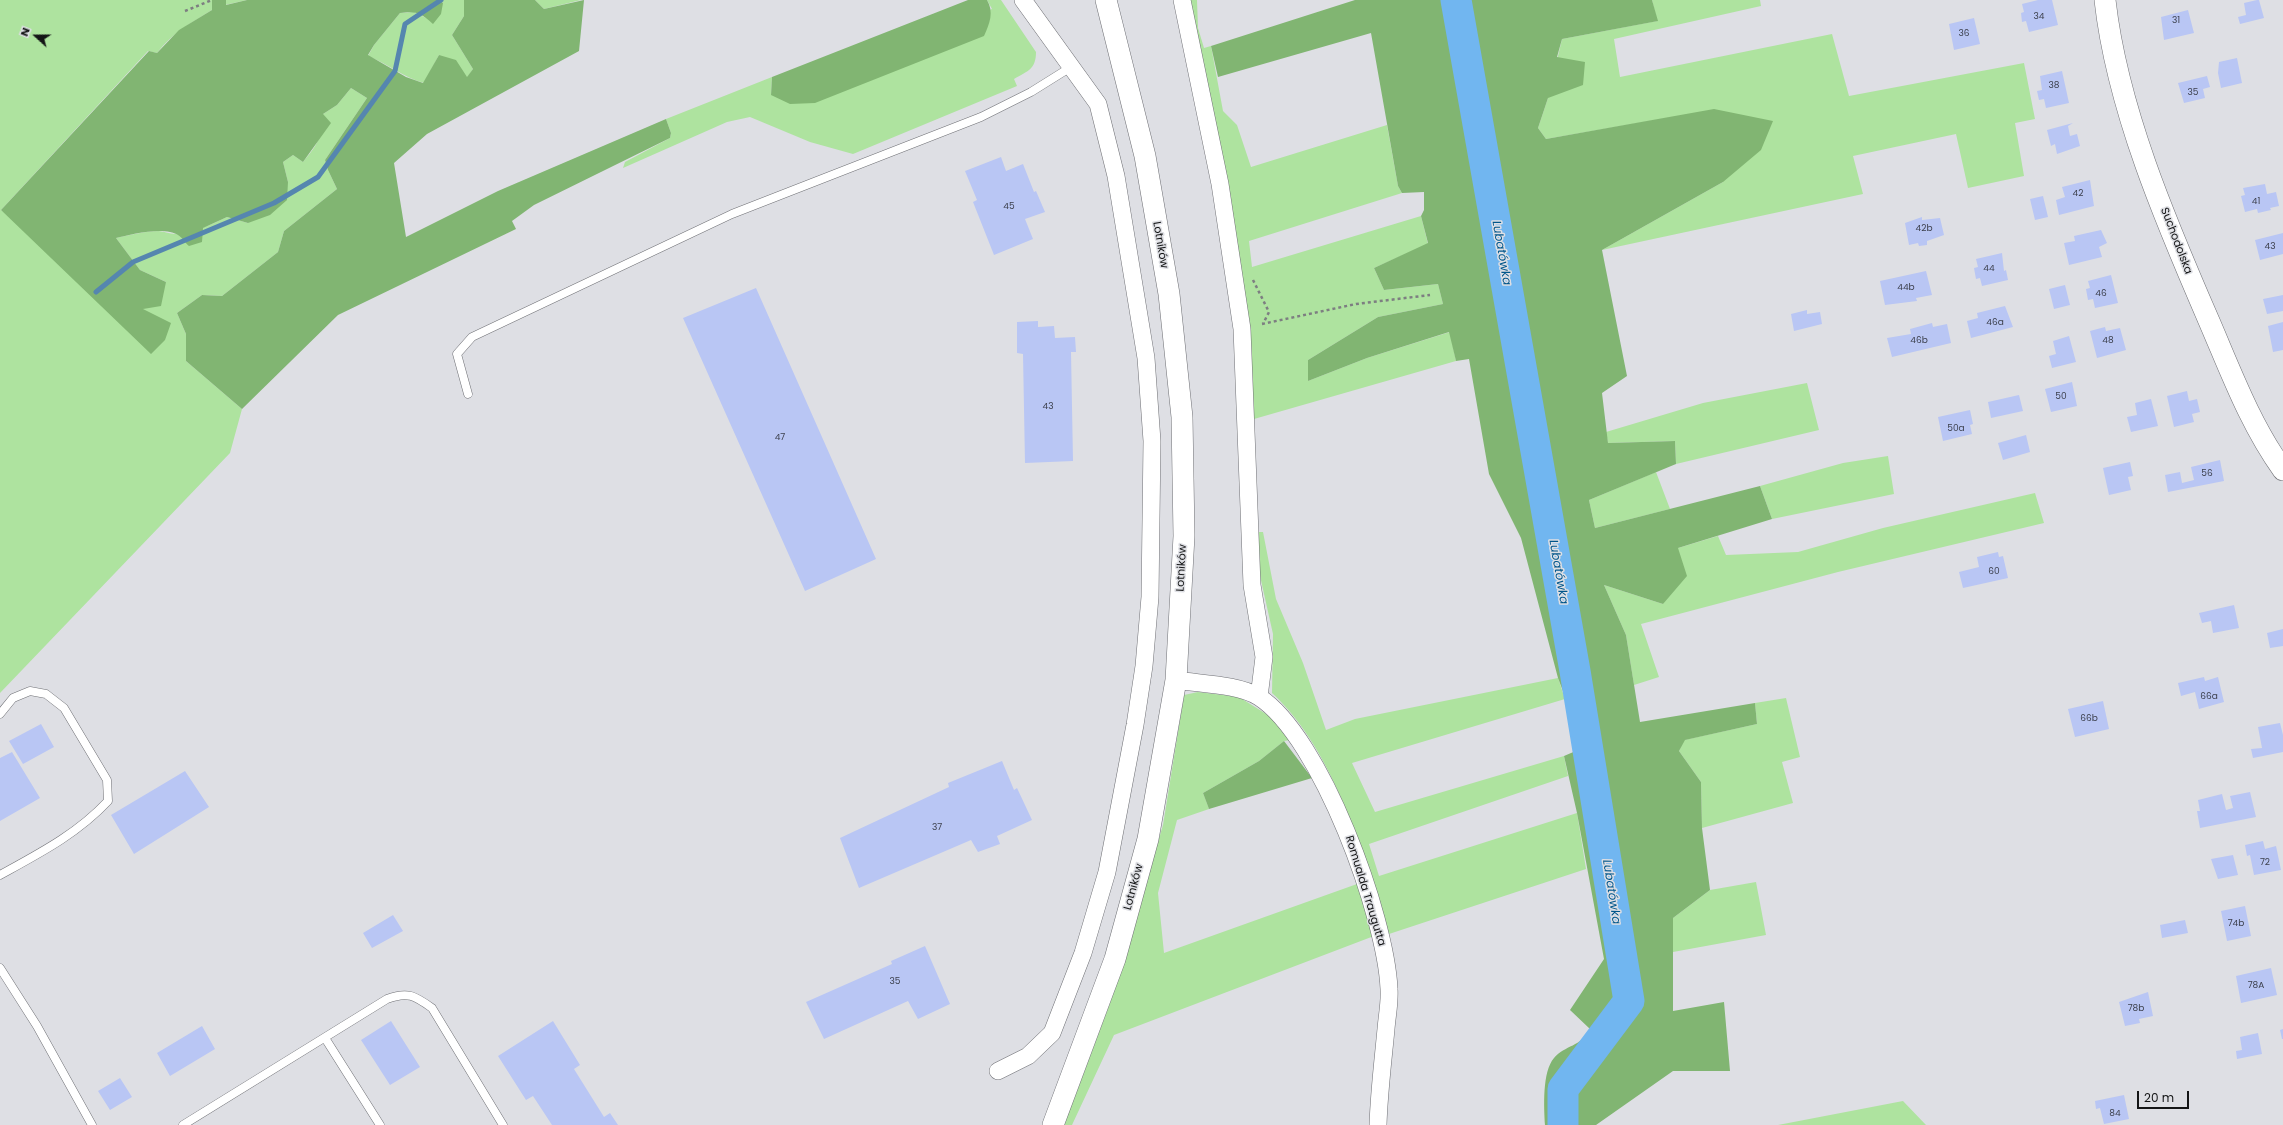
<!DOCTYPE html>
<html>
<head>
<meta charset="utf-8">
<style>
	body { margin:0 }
	#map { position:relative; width:2283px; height:1125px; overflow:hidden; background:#dedfe4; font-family:Poppins,sans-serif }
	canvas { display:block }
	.north { position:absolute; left:16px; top:16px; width:40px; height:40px; -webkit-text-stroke:3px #dedfe4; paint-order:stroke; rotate:291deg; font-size:11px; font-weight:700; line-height:16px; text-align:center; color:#141516 }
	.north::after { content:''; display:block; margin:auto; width:14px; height:18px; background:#141516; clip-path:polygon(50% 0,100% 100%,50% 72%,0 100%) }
	.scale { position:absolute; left:2137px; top:1091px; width:52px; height:18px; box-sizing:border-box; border:2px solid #141516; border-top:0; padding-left:5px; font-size:12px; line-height:14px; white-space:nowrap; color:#141516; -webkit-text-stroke:3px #dedfe4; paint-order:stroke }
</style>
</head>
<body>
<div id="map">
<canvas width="2283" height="1125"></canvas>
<div class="north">N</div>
<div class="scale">20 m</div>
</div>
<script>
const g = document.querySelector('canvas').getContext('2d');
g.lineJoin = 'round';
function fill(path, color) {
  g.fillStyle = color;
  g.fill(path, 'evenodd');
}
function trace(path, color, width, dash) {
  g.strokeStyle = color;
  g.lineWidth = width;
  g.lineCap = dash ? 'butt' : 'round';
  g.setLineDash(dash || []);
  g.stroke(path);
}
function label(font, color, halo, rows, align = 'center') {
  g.font = font + ' Poppins,sans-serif';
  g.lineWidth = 3;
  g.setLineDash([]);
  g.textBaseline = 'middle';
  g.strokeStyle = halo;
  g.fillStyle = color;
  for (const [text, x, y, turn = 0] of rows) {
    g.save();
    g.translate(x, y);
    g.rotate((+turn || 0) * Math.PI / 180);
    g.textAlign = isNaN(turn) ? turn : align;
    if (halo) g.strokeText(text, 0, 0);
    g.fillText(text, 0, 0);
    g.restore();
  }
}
const green = new Path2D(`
	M0,0H212V10C191,23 172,33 157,53L148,51L1,210L143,309L166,282L140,270L116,238C130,235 144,231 159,231C166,232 175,235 180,234C197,231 212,224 227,217L248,223L288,182L283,162L293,155L303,162C319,143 321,138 323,114L337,105L351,88L367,98L325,160L328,170L337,189L284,231L278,252L222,296L202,295L177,313L186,334V361L242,409L230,453L0,693Z
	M226,0H247L225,5Z
	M440,0H464V16L452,35L473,69L467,78L439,55L424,83C403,77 388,64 368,56L374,45L400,13L414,12L426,18L443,3Z
	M535,0H581L544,9Z
	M987,0H1001L1036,52C1036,69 1028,71 1014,79L1017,86L853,154L810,142L750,117L727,122L623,168L625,162L670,138L671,133L666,119L772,77L771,95L992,9Z
	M1188,0H1197L1198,28L1204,48L1211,46L1223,111L1237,125L1251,167L1387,125L1398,186L1402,193L1249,241L1252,267L1421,216L1428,244L1374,268L1384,290L1438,284L1443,304L1378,317L1308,360V381L1367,358L1450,332L1456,361L1254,419Z
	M1652,0H1760L1761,6L1614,39L1620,77L1832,34L1849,96L2024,63L2035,119L2015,123L2024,176L1968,188L1956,134L1853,156L1863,194L1602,250L1723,182L1714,110L1546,139L1538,128L1548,98L1562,39L1657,21Z
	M1807,383L1819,430L1676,464L1675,441L1608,443L1606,432L1703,403Z
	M1888,456L1894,494L1772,519L1760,486L1843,463Z
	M1656,472L1670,509L1595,528L1589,500Z
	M2035,493L2044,523L1838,572L1641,624L1659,677L1634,685L1626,635L1604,585L1663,604L1678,548L1718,536L1726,555L1798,552L1883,528Z
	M1257,532H1263L1276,599L1303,663L1326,730L1355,719L1558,678L1565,699L1352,763L1375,812L1564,756L1568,776L1369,844L1379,876L1577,813L1586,869L1389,934C1363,855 1335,751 1272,693L1273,634L1258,567Z
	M1198,692L1239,697L1271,717L1290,740L1284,741L1259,761L1203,793L1209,809L1177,820L1158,893L1164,953L1357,884L1374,936L1114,1035L1072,1125H1061L1074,1099L1110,1003L1163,825L1184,695Z
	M1786,698L1800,757L1782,762L1793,803L1702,828L1701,782L1679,751L1684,740L1757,724L1755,703Z
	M1756,882L1766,935L1673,952V918L1710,890Z
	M1903,1101L1926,1125H1778Z`);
const forest = new Path2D(`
	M212,0H226V5L247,0H440L443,3L441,14L433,24C421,13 416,11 400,13L374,45L368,55L406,77L423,83L439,55L456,60L467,77L473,69L452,35L464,16V0H535L544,9L584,0L579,51L427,134L394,163L406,237L498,191L666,119L671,133L670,138L534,205L512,221L516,229L338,315L242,409L186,361V334L177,313L202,295L222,296L278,252L284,231L337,189L328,170L325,160L367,98L351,88L337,105L323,114L331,123L303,162L293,155L283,162L288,182L287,200L270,215L248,223L227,217L203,228L202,242L189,246C185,243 182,237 178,235C165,226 131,234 116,238L140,270L166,282L161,306L143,309L171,323L165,340L151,354L1,210L149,51L157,53L179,30L212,10Z
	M968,0H987C994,12 990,23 984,36L815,103L790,104L771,95L772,77Z
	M1355,0H1652L1658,21L1562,39L1557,57L1585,62L1583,85L1548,98L1538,128L1546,139L1714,109L1773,121L1761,150L1723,182L1602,250L1627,376L1602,393L1608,443L1675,441L1676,464L1589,500L1595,528L1760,486L1772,519L1678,548L1687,576L1663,604L1604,585L1626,635L1640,722L1755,703L1757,724L1685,740L1679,751L1701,782L1702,828L1710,890L1673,918V1011L1724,1002L1730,1071H1673L1596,1125H1545C1544,1107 1542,1072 1554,1058C1565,1045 1581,1047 1590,1029L1570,1010L1604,959L1577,813L1564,756L1578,750L1572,715L1558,678L1521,538L1489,474L1469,359L1456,361L1449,332L1367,358L1308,381V360L1378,317L1443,304L1438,284L1384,290L1374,268L1428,243L1421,216L1424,210V192L1402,193L1398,186L1371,33L1218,77L1211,46Z
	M1284,741L1312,778L1209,809L1203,793L1259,761Z`);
const stream = new Path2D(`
	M96,292L133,262L274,203L318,177L395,71L405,24L441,0`);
const river = new Path2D(`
	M1456,0L1575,671L1629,1001L1563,1089V1125`);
const building = new Path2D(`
	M2038,0H2052L2058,25L2029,32L2026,21L2022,22L2021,13L2024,12L2022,4Z
	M2257,0H2259L2264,18L2240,24L2238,17L2246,15L2244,3Z
	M2188,10L2194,33L2164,40L2161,17Z
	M1974,18L1980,44L1954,50L1949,24Z
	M2237,58L2242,83L2221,88L2218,73L2219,62Z
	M2062,71L2069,103L2046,108L2044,99L2039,100L2037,91L2042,90L2040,76Z
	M2207,76L2210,87L2203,89L2205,98L2184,103L2178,83Z
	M2073,123L2068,126L2070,136L2077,134L2080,146L2057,154L2055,144L2051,146L2047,130Z
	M1001,157L1006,171L1023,164L1034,192L1036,191L1045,212L1025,219L1033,239L994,255L973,202L977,200L965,171Z
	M2090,180L2094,206L2059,215L2056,200L2065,197L2062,187Z
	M2265,184L2267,194L2276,192L2279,206L2270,208L2271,210L2258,213L2257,209L2245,212L2241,196L2245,195L2243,188Z
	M2043,196L2048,217L2035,220L2030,199Z
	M1922,217V220L1940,218L1944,235L1927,241V245L1919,246L1918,243L1909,245L1905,223Z
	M2101,230L2107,243L2099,247L2102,257L2069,265L2064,243L2075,241L2074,236Z
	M2283,233V254L2260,260L2255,240Z
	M2002,253L2004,271L2006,270L2008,280L1982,286L1980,278L1976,279L1974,268L1978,267L1976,259Z
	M1926,271L1932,295L1916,298L1917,301L1885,305L1880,281Z
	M2111,275L2118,303L2095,308L2093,299L2088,300L2086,289L2090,288L2088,281Z
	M2065,285L2070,305L2054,309L2049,289Z
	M756,288L876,559L805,591L683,318Z
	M2283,295V311L2267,314L2263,299Z
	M2005,306L2013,327L1971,338L1967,321L1978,318L1977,313Z
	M1807,310V314L1820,312L1822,324L1794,331L1791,314Z
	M1038,321V327L1054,326L1055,338L1075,337L1076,352H1071L1073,461L1025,463L1023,354L1017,353V322Z
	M2283,322V350L2273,352L2268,326Z
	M1932,323L1933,327L1947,324L1951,343L1892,357L1887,338L1911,334L1910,329Z
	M2105,327L2106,331L2120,328L2126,350L2097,358L2090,331Z
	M2069,336L2076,362L2052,368L2049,356L2056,354L2053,341Z
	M2072,382L2077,406L2051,412L2045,389Z
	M2187,391L2189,401L2197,399L2200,412L2192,414L2194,422L2174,427L2167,396Z
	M2019,395L2023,411L1991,418L1988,402Z
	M2151,399L2158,426L2131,432L2127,417L2137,415L2135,403Z
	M1970,410L1973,424L1970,425L1972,434L1943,441L1938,417Z
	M2026,435L2030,452L2003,460L1998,443Z
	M2220,460L2224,481L2168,492L2165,475L2180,472L2182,483L2194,480L2191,467Z
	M2130,462L2133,476L2128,477L2131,490L2109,495L2103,468Z
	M1998,552L1999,557L2003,556L2008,578L1963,588L1959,572L1979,567L1977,557Z
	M2234,605L2239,628L2213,633L2211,621L2202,623L2199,613Z
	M2283,629V646L2270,648L2267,633Z
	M2204,677L2205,681L2218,677L2224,702L2199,709L2195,692L2181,696L2178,683Z
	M2103,701L2109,729L2075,737L2068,709Z
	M2280,723L2283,735V752L2253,758L2251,749L2262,748L2258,727Z
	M41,724L54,747L23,764L9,741Z
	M12,752L40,798L0,821V758Z
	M1002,761L1014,790L1017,788L1032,820L997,836L1000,844L978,852L971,840L859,888L840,838L949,787L948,783Z
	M185,771L209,807L134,854L111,815Z
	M2250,792L2256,817L2200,828L2197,811H2200L2198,800L2222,794L2226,810L2233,808L2230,796Z
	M2263,841L2265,849L2276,846L2281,870L2254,875L2250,855L2247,856L2245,845Z
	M2233,855L2238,875L2218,879L2211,859Z
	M2245,906L2251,936L2227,941L2221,911Z
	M393,915L403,931L372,948L363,933Z
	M2185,920L2188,933L2162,938L2160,925Z
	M925,946L950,1004L918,1019L908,1001L824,1039L806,1002L892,964L891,961Z
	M2271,968L2277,995L2241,1003L2236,976Z
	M2148,992L2153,1016L2139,1019L2140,1023L2125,1026L2119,1002Z
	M391,1021L420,1067L390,1085L361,1040Z
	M553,1021L580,1065L574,1069L604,1117L610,1113L618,1125H552L533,1096L526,1100L498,1056Z
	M202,1026L215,1049L170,1076L157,1053Z
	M2283,1029V1039H2282L2280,1030Z
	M2258,1033L2262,1054L2237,1059L2236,1051L2242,1050L2240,1037Z
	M120,1078L132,1097L110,1110L98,1091Z
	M2124,1095L2129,1119L2104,1124L2100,1108L2096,1109L2095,1101Z`);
const path = new Path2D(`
	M185,11L212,0
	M1253,280L1269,312L1263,324
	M1262,324L1356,304L1430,295`);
const service = new Path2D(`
	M468,394L457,354L472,337L732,214L981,117L1031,92L1071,67
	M0,714L13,698L30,691L46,694L64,708L107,780L108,801C77,834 40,853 0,875
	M0,968L37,1026L92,1125
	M325,1038L380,1125
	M183,1125L387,999C408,991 415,996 432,1008L503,1125`);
const minor = new Path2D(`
	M1182,0L1220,184L1242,329L1252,585L1264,657L1259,697
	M1176,680C1200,684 1238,684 1259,697C1321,737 1386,917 1389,989C1390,1002 1387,1016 1386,1029C1383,1061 1379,1093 1378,1125
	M998,1071L1028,1056L1052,1033L1083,953L1107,872L1135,725L1144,666L1150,597L1152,441L1146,358L1116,176L1098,104L1023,0`);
const tertiary = new Path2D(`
	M2105,0C2117,108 2166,222 2209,321C2231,372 2250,424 2283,470
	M1053,1125L1115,959L1148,839L1176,680L1184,536L1182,417L1169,294L1145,156L1106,0`);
const numberNames = [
	["34",2039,17],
	["31",2176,21],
	["36",1964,34],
	["38",2054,86],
	["35",2193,93],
	["42",2078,194],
	["41",2256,202],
	["45",1009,207],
	["42b",1924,229],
	["43",2270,247],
	["44",1989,269],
	["44b",1906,288],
	["46",2101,294],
	["46a",1995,323],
	["46b",1919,341],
	["48",2108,341],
	["50",2061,397],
	["43",1048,407],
	["50a",1956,429],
	["47",780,438],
	["56",2207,474],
	["60",1994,572],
	["66a",2209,697],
	["66b",2089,719],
	["37",937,828],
	["72",2265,863],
	["74b",2236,924],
	["35",895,982],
	["78A",2256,986],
	["78b",2136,1009],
	["84",2115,1114]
];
const streetNames = [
	["Suchodolska",2176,241,69],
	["Lotników",1160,245,80],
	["Lotników",1182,568,-87],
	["Lotników",1134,887,-75],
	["Romualda Traugutta",1365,891,73]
];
const waterNames = [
	["Lubatówka",1501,253,80],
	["Lubatówka",1558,572,80],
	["Lubatówka",1611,892,81]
];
fill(green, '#aee39f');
fill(forest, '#81b572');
trace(stream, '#5586af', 5);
trace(river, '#71b6f0', 31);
fill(building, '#b9c6f4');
trace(service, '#6f7075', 9);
trace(minor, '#6f7075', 18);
trace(tertiary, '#6f7075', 22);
trace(path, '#7d7e81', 2.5, [3, 3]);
trace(service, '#fff', 8);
trace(minor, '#fff', 17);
trace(tertiary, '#fff', 21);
label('9px', '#3d414e', null, numberNames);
label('11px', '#141516', '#dedfe4', streetNames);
label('italic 12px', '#00568b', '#dedfe4', waterNames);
</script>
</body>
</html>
